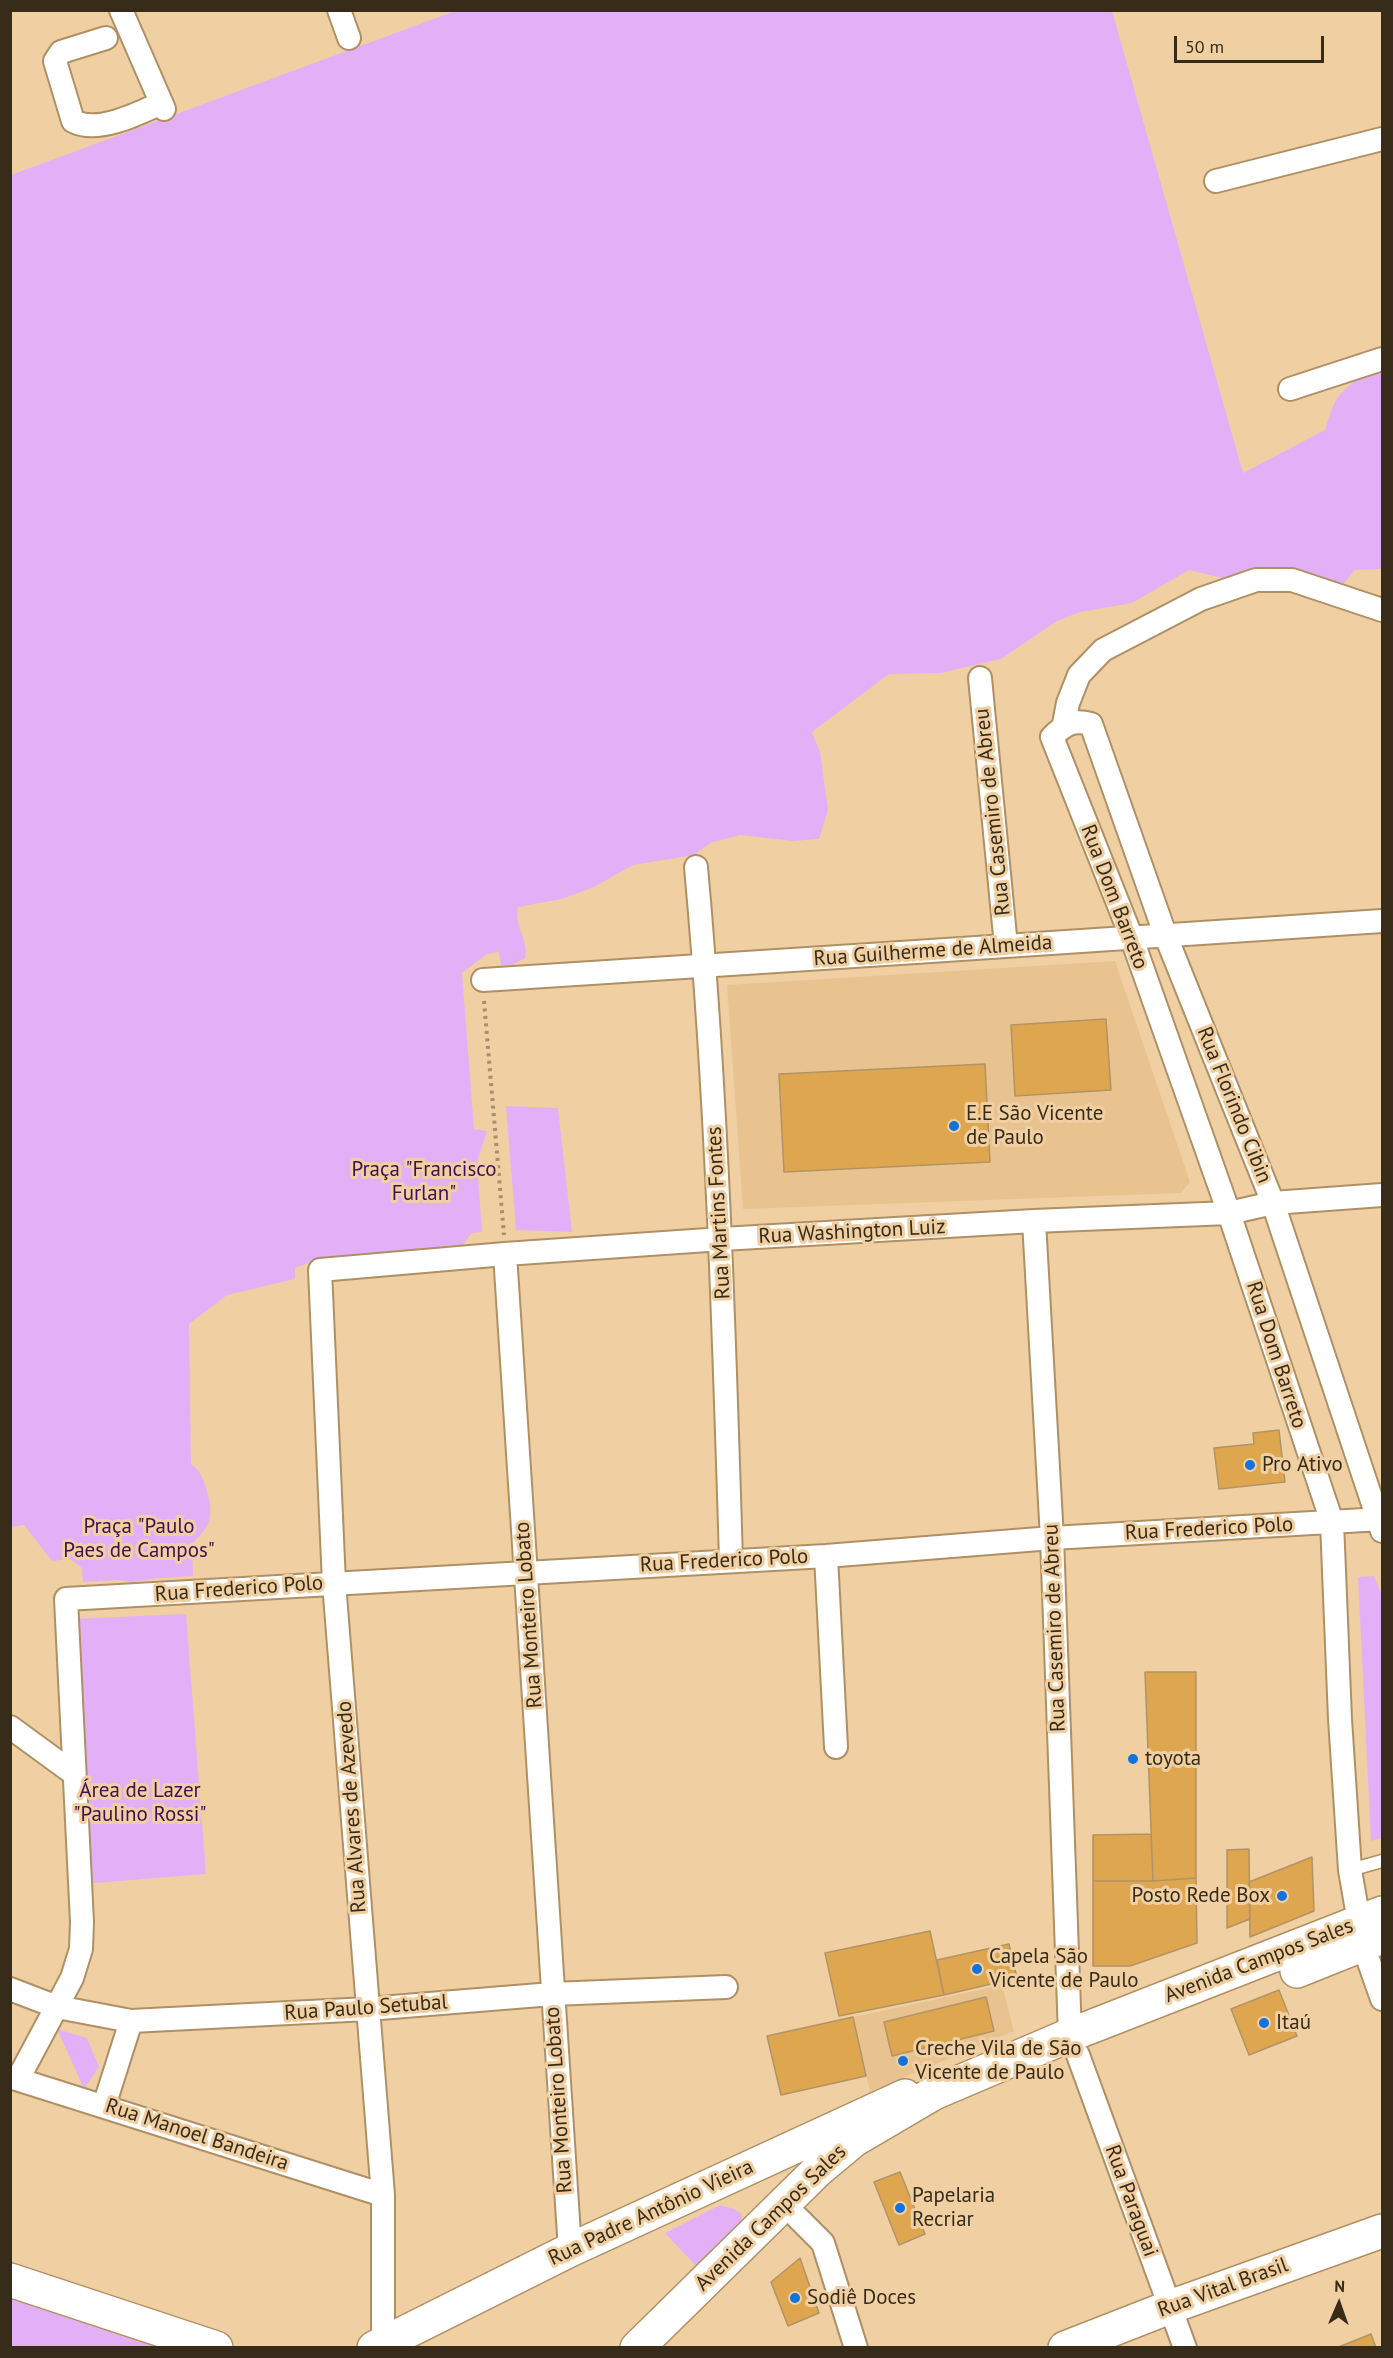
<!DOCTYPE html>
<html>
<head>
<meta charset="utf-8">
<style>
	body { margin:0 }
	#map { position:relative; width:1393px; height:2358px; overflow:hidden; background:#f0d0a2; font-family:"PT Sans",sans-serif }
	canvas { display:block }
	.frame { position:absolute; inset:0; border:12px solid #372b19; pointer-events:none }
	.north { position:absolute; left:1309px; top:2274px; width:60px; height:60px; -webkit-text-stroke:4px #f0d0a2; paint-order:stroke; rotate:2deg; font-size:16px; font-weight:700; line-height:24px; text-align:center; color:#372b19 }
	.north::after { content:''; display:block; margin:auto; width:21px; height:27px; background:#372b19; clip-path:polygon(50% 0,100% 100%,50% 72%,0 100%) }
	.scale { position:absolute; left:1174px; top:36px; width:150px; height:27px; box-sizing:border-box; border:3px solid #372b19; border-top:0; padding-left:8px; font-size:18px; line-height:21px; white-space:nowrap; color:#372b19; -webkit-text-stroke:4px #f0d0a2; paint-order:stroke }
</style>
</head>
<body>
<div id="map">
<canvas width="1393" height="2358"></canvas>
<div class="frame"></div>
<div class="north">N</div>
<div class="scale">50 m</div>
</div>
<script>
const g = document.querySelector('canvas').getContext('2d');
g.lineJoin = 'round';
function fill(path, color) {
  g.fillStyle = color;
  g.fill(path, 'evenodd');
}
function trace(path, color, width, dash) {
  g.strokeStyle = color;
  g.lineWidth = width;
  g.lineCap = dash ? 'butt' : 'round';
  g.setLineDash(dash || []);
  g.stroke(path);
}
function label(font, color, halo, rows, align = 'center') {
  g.font = font + ' "PT Sans",sans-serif';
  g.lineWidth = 6;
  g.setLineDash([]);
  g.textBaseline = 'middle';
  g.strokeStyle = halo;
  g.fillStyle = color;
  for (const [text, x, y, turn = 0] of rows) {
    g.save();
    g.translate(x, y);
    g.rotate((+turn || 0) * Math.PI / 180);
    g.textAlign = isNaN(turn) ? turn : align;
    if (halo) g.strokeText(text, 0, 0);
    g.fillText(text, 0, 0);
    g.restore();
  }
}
const built = new Path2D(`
	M1115,961L1190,1182L1181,1193L743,1209L727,985Z
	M1002,1985L1014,2031L870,2092L853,2017Z`);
const green = new Path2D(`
	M455,11H1112L1243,473L1325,430C1328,421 1331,410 1335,402C1345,386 1365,372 1382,368V569L1355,570L1341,587L1276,591L1189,570L1132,603L1080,612L1057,621L1001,659L941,673L889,674L812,732L820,752L828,810L819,839L793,841L740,835L710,843L694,855L633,865L594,887L562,899L518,907C513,925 530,941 525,958L507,968L501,965L499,952L487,954L462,973L474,1129L487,1131L477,1162L482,1232L472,1233L454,1256L316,1260L295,1268V1279L227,1295L189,1324L191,1464C204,1470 214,1508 209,1521C206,1531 198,1537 192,1544L193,1576L160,1578L132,1582L119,1580L83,1582L82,1568L70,1559L52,1561L24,1525L11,1527V175Z
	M506,1106L558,1108L572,1232L516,1230Z
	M1374,1576L1382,1596V1838L1371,1841L1358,1577Z
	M186,1614L206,1874L82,1884L71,1619Z
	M57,2029L87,2038L99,2067L84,2089Z
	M720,2205L734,2209L742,2214L741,2223L699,2269L665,2233Z
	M11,2299L155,2347H11Z`);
const building = new Path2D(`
	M1106,1019L1111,1090L1015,1096L1011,1025Z
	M985,1064L990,1162L784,1172L779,1074Z
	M1279,1430L1285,1482L1219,1489L1214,1448L1254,1444L1253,1433Z
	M1145,1672H1196V1878L1153,1881Z
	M1151,1834L1153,1881H1093V1835Z
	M1249,1849L1250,1919L1227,1928V1850Z
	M1312,1857L1314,1911L1250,1937L1249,1882Z
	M1196,1878L1197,1943L1130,1966H1093V1881H1153Z
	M930,1931L944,1995L839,2016L825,1953Z
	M1009,1944L1017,1978L944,1995L937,1960Z
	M1279,1990L1297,2036L1249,2055L1231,2009Z
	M986,1997L994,2031L892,2056L884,2022Z
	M853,2017L866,2076L781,2095L767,2036Z
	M900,2172L925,2234L899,2245L874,2182Z
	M800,2258L819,2313L788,2326L771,2282Z
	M1371,2334L1376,2348H1336Z`);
const path = new Path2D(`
	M484,1001L504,1235`);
const lane = new Path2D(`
	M1350,1870L1382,1861`);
const street = new Path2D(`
	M121,10L164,109
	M339,10L349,38
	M106,38L61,52L55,61L73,121C97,134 138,114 161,103
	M1216,181L1382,139
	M1290,389L1382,359
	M980,678L1006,946
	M1064,724L1068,703L1079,675L1103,650L1201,599L1256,580H1292L1382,610
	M696,867C717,1098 724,1329 731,1560
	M483,980C783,963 1082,939 1382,921
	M1034,1221L1052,1538L1070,2035
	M505,1254L570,2250
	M1382,1531L1273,1203L1165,934L1091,724C1073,719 1065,724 1052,737L1131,936L1229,1213L1332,1522L1340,1719L1350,1870L1363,1945L1382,1999
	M826,1556L836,1747
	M10,1727L73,1773
	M10,1989L57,2007L131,2021L368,2009L552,1994L726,1987
	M1078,2055L1185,2348
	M10,2077L383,2195
	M18,2079L72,1978L81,1949L82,1922L66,1599L826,1556L1052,1538L1382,1519
	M104,2106L131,2021
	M797,2217L823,2243L856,2348
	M383,2343V2195L334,1583L320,1270L505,1254L722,1239L1034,1221L1229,1213L1273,1203L1382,1195`);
const secondary = new Path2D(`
	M10,2280L216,2348
	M374,2348L570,2250L905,2096
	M1065,2348L1170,2307L1382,2231`);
const primary = new Path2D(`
	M1297,1971L1382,1937
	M637,2348L818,2170L854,2140L934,2093L1070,2035L1382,1913`);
const markers = [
	[954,1126,6,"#1472db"],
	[1250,1465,6,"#1472db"],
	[1133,1759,6,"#1472db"],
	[1282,1896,6,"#1472db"],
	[977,1969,6,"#1472db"],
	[1264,2023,6,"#1472db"],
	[903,2061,6,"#1472db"],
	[900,2208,6,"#1472db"],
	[795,2298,6,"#1472db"]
];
const streetNames = [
	["Rua Casemiro de Abreu",993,812,-96],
	["Rua Dom Barreto",1114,897,69],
	["Rua Guilherme de Almeida",933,951,-4],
	["Rua Florindo Cibin",1234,1105,68],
	["Rua Martins Fontes",719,1213,-93],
	["Rua Washington Luiz",852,1232,-3],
	["Rua Dom Barreto",1276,1355,72],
	["Rua Frederico Polo",1209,1529,-3],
	["Rua Frederico Polo",724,1561,-3],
	["Rua Frederico Polo",239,1589,-4],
	["Rua Monteiro Lobato",529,1615,-94],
	["Rua Casemiro de Abreu",1055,1628,-92],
	["Rua Alvares de Azevedo",352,1807,-94],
	["Avenida Campos Sales",1259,1961,-21],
	["Rua Paulo Setubal",366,2008,-4],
	["Rua Monteiro Lobato",559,2100,-94],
	["Rua Manoel Bandeira",197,2135,18],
	["Rua Paraguai",1131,2201,70],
	["Rua Padre Antônio Vieira",651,2213,-25],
	["Avenida Campos Sales",771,2218,-44],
	["Rua Vital Brasil",1223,2288,-20]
];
const poiNames = [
	["E.E São Vicente",966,1114],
	["de Paulo",966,1138],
	["Pro Ativo",1262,1465],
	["toyota",1145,1759],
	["Posto Rede Box",1270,1896,"right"],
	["Capela São",989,1957],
	["Vicente de Paulo",989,1981],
	["Itaú",1276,2023],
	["Creche Vila de São",915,2049],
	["Vicente de Paulo",915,2073],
	["Papelaria",912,2196],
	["Recriar",912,2220],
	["Sodiê Doces",807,2298]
];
const parkNames = [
	["Praça \"Francisco",424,1170],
	["Furlan\"",424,1194],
	["Praça \"Paulo",139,1527],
	["Paes de Campos\"",139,1551],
	["Área de Lazer",140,1791],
	["\"Paulino Rossi\"",140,1815]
];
fill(built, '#e8c38f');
fill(green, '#e3b0f8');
fill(building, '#dea64e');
trace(building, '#b29367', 1.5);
trace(lane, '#af9065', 15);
trace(street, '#af9065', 26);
trace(secondary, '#af9065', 36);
trace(primary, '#af9065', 36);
trace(path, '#a78f6c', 4, [3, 4.5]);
trace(lane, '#fff', 12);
trace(street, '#fff', 22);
trace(secondary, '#fff', 33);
trace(primary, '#fff', 33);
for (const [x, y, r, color] of markers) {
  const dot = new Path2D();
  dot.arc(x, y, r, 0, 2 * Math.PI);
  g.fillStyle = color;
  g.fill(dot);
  trace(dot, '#f0d0a2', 2);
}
label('21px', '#372b19', '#f0d0a2', streetNames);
label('21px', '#372b19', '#f0d0a2', poiNames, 'left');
label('21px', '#420e54', '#f0d0a2', parkNames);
</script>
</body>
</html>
